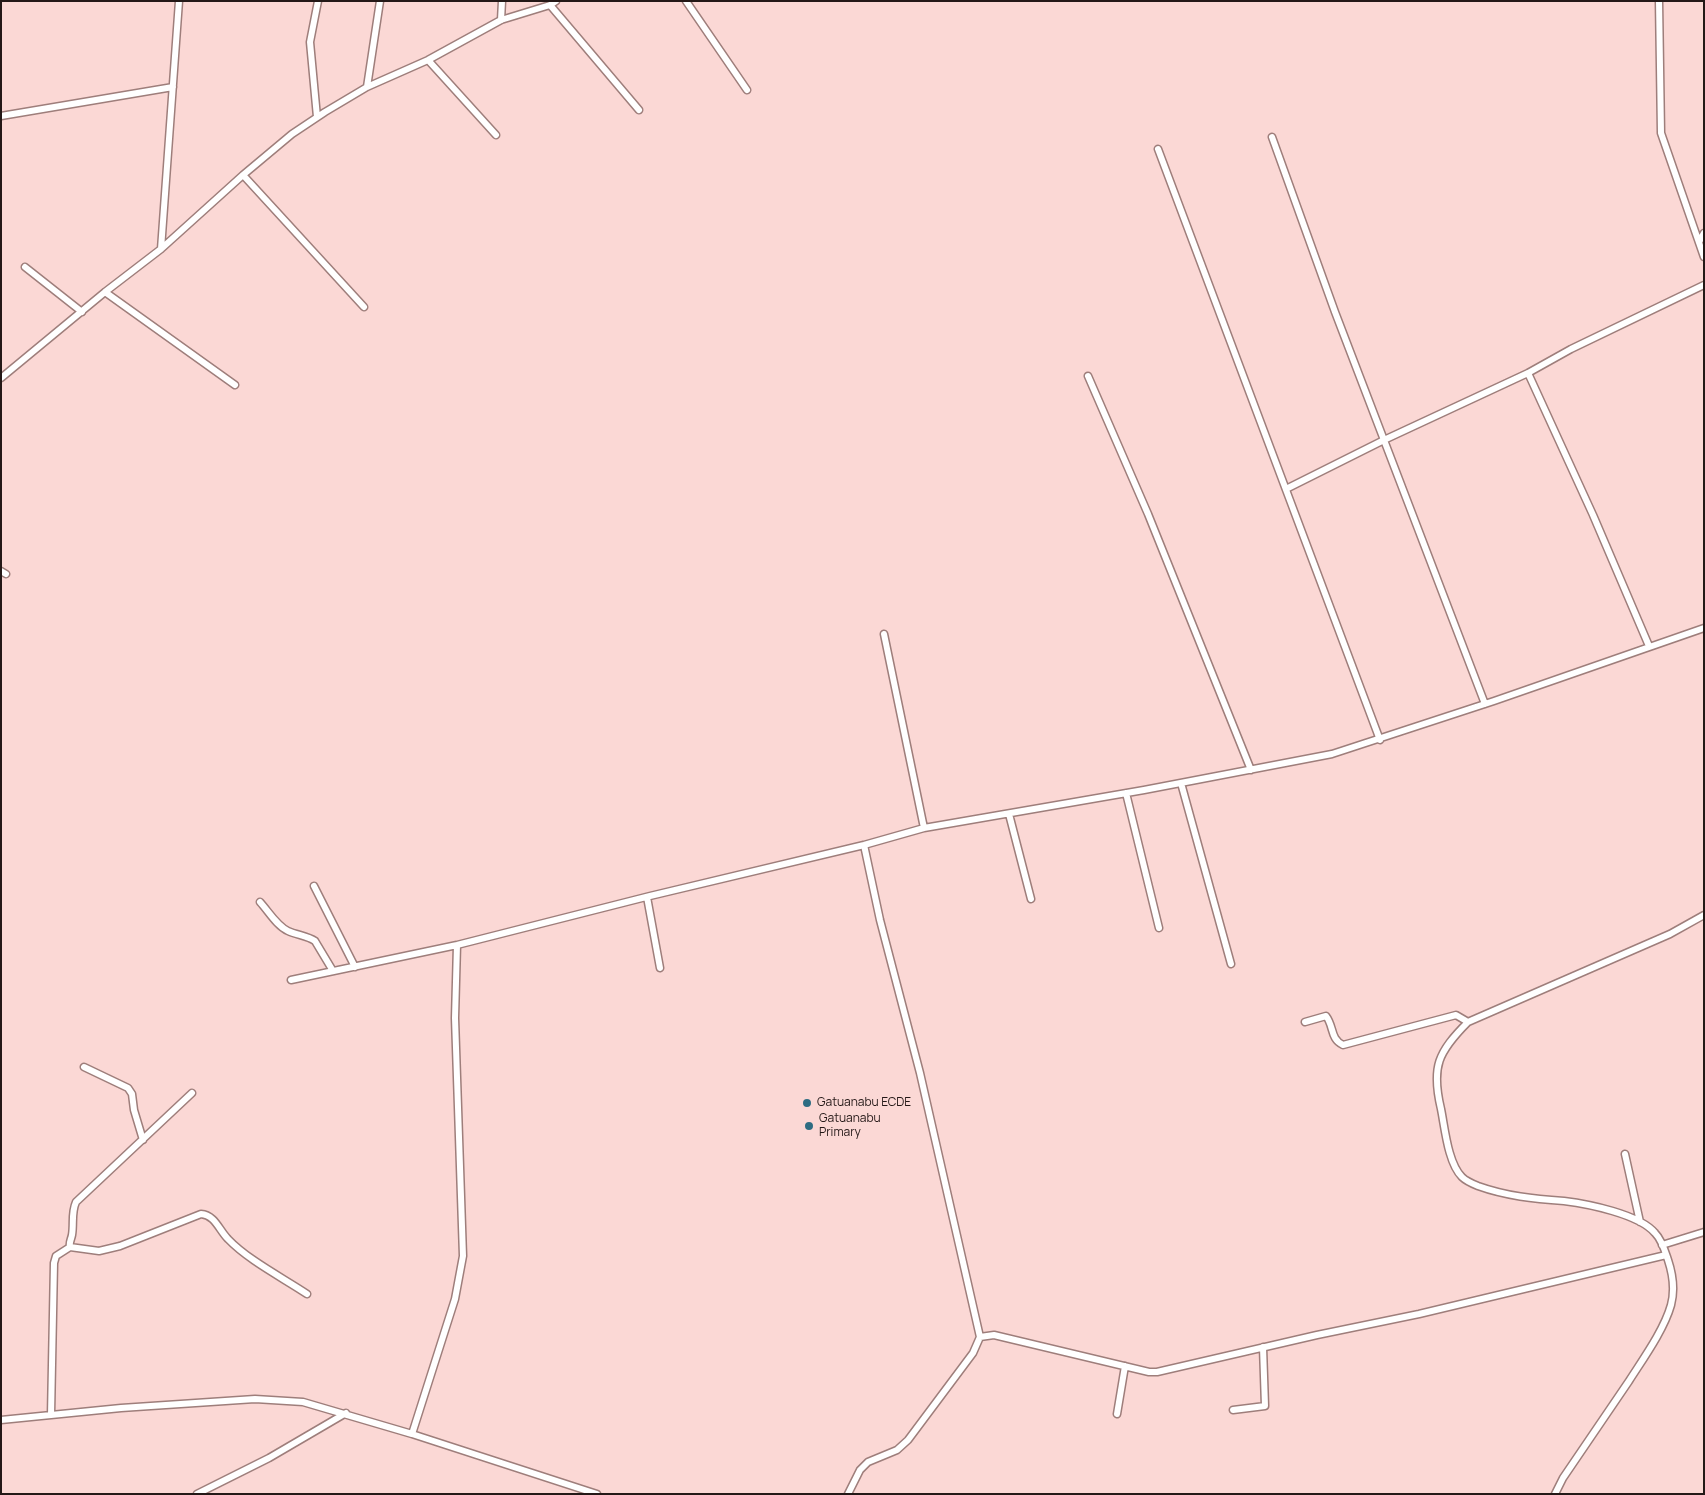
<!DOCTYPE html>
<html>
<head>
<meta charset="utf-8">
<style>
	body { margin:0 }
	#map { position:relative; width:1705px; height:1495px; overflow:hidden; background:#fbd8d5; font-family:Manrope,sans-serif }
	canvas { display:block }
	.frame { position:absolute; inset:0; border:2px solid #241817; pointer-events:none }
</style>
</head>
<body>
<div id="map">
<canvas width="1705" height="1495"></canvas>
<div class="frame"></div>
</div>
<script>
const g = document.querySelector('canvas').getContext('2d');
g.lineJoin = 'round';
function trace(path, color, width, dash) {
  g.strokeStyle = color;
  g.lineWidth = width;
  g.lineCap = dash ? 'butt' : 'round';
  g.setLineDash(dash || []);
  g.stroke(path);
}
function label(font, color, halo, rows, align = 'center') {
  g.font = font + ' Manrope,sans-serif';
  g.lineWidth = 5;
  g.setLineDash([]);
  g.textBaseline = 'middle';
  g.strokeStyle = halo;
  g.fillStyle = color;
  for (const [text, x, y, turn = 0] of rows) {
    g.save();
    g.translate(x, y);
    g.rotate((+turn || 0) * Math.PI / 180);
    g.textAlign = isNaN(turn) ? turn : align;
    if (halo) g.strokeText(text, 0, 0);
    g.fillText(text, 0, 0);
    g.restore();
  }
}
const minor = new Path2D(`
	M686,1L747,90
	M1659,1L1661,133L1704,257
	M550,5L639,110
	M501,20L502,1
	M428,60L496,135
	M367,87L380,1
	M1,116L173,87
	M317,117L310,42L318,1
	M1272,137L1335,312L1485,704
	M1158,149L1380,740
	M243,175L364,307
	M1699,242L1704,233
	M161,249L179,1
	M25,267L82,312
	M105,292L235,385
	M1528,373L1593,515L1649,646
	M1088,376L1148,514L1251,770
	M1,378L105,292L161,249L243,175L292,134L325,112L367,87L428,60L501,20L550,5L556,1
	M1286,489L1384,440L1528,373L1571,349L1704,285
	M1,571L6,574
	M884,634L924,828
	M1181,783L1231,964
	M1126,793L1159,928
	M1009,814L1031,899
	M864,845L880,920L920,1073L980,1337
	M314,886L355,967
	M647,897L660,968
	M260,902C269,912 277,926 288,931C297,935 308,936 315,941L333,971
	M291,980L457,945L650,896L864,845L924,828L1144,790L1332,754L1494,701L1704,628
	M1305,1022L1326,1016C1334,1026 1330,1039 1343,1045L1456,1015L1468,1022
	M84,1067L128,1088L132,1094L134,1110L143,1140
	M1625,1154L1640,1222
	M1662,1245L1704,1232
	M70,1247L99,1251L120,1246L201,1214C215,1215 219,1230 228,1239C248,1260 283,1278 307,1294
	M1233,1410L1265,1406L1263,1347
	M1117,1414L1125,1366
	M51,1415L54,1263L56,1256L70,1247C69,1242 71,1240 72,1235C74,1224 71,1213 76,1202L192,1093
	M1,1420L121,1408L255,1399L303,1402L412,1434L597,1494
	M412,1434L455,1299L463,1256L455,1018L457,945
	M197,1494L269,1458L346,1413
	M848,1494L860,1470L868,1462L897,1450L908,1440L973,1353L980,1337L994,1335L1149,1372H1157L1317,1335L1419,1314L1666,1255
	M1555,1494L1563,1478C1585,1446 1607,1413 1629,1381C1643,1359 1664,1330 1671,1305C1675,1290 1673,1275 1668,1260C1665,1251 1662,1240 1655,1233C1639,1214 1588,1204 1564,1201C1534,1199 1506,1196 1478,1186C1473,1184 1466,1181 1462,1177C1448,1163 1445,1129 1441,1109C1431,1067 1438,1052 1468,1022L1670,934L1704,915`);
const markers = [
	[807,1103,5,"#2e6c82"],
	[809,1126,5,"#2e6c82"]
];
const poiNames = [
	["Gatuanabu ECDE",817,1103],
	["Gatuanabu",819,1119],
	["Primary",819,1133]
];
trace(minor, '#9e7e7b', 9);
trace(minor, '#fff', 6);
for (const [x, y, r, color] of markers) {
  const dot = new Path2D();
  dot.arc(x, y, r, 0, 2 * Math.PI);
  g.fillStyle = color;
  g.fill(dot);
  trace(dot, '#fbd8d5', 2);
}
label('12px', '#241817', '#fbd8d5', poiNames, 'left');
</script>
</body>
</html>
